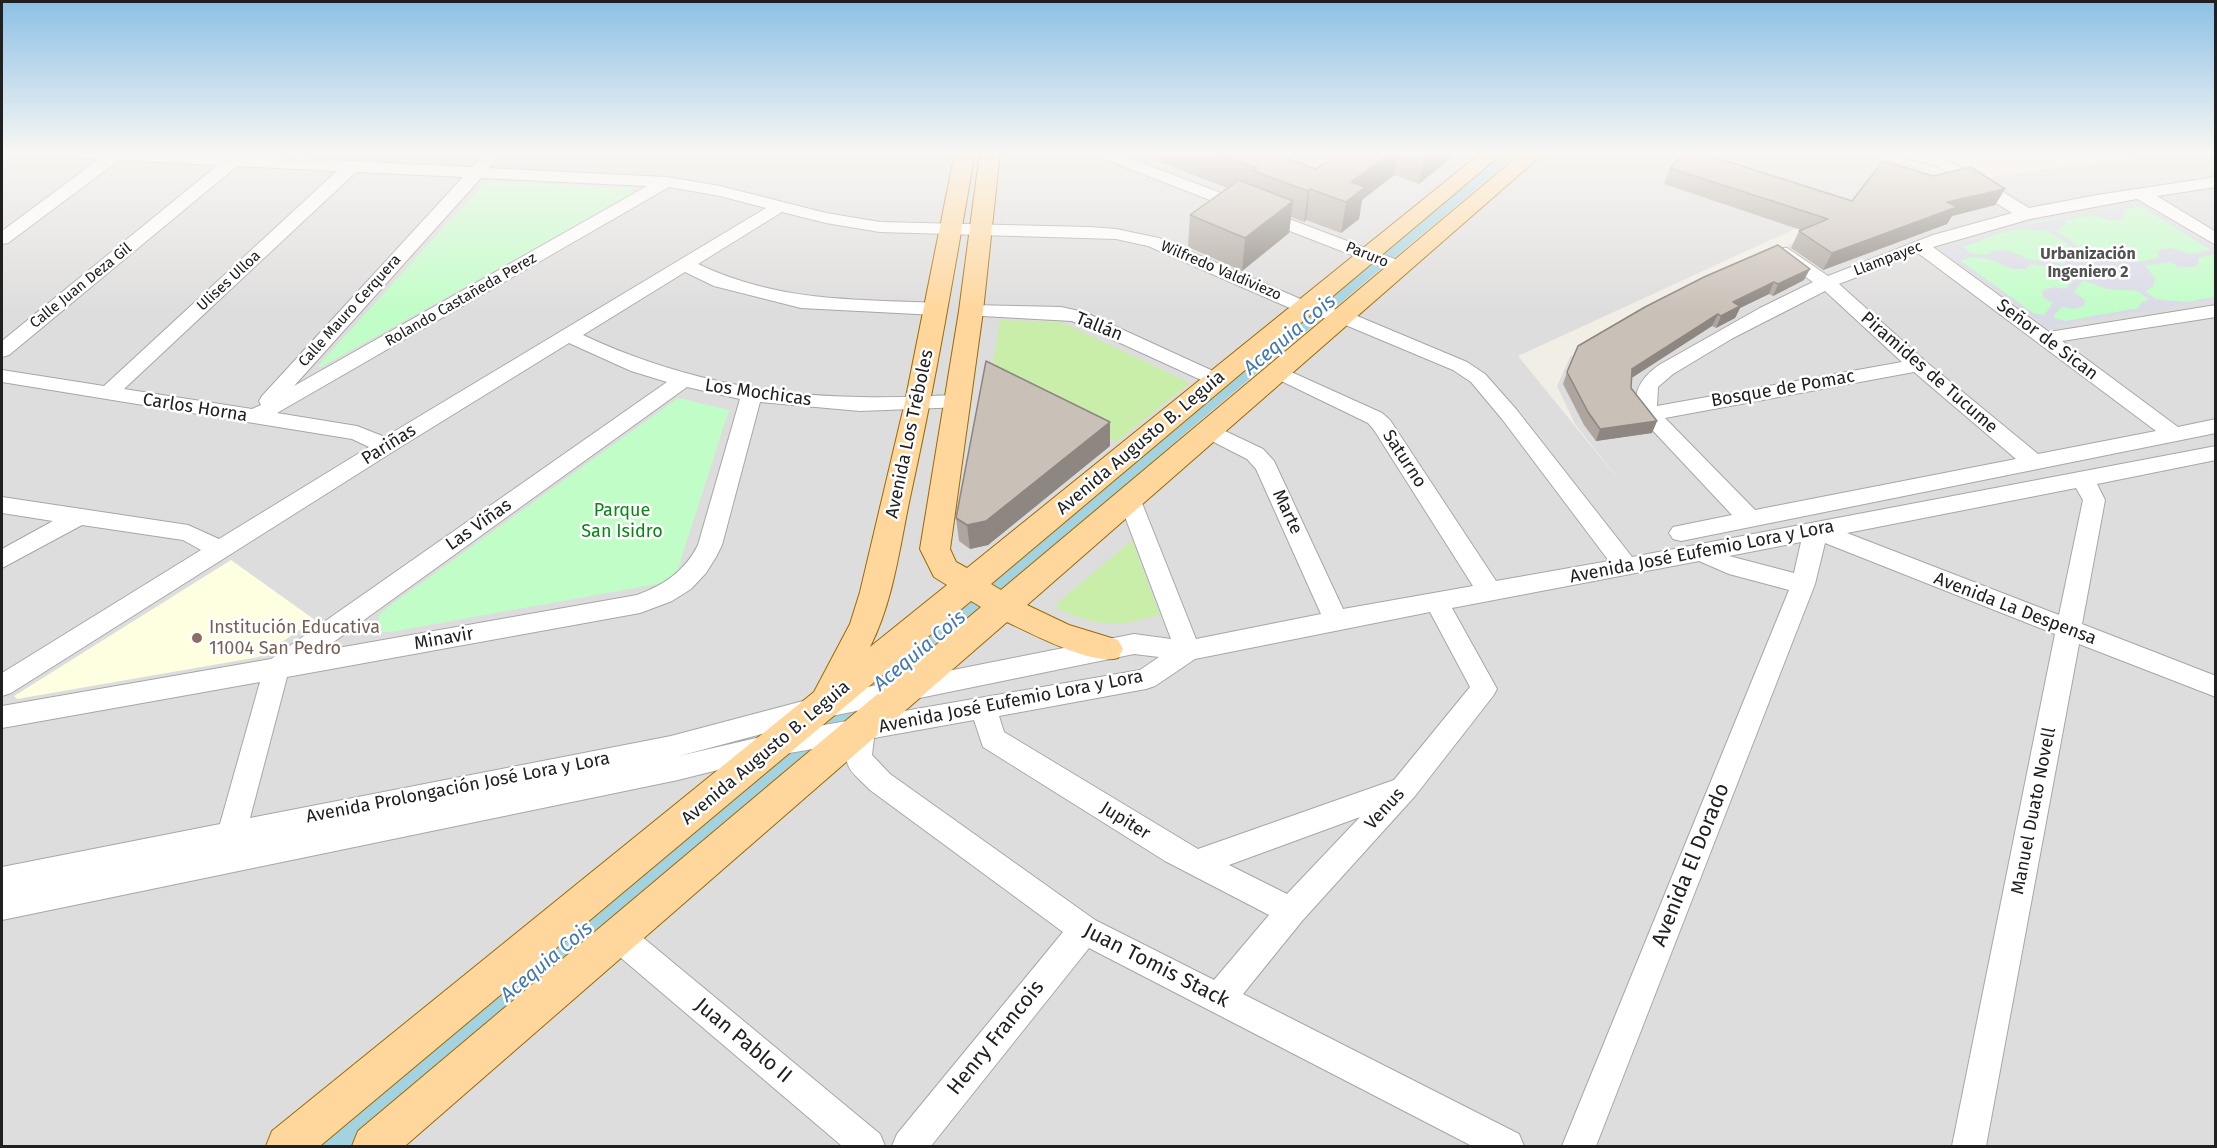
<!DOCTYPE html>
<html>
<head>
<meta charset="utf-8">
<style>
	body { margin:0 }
	#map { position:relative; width:2217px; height:1148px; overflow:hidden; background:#f1eee6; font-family:"Fira Sans",sans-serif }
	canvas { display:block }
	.frame { position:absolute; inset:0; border:3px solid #202020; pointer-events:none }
</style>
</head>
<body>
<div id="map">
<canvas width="2217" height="1148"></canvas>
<div class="frame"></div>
</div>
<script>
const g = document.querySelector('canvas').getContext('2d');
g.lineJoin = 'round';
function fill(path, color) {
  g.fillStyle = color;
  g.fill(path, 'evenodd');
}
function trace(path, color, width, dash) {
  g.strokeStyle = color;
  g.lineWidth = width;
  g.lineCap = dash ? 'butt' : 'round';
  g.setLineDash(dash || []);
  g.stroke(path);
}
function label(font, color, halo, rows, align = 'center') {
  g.font = font + ' "Fira Sans",sans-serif';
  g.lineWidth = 5;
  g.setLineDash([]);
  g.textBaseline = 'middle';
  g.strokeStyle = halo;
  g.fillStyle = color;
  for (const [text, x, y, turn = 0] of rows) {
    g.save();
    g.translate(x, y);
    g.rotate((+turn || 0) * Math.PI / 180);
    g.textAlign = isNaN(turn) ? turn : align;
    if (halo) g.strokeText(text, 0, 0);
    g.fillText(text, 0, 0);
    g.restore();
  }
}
const residential = new Path2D(`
	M2,152H1863L1925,169L1518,356L1627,490L1575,424L1557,386L1570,357L1666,301L1791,244L1896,203L1985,178L2169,152H2215V1146H2Z`);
const education = new Path2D(`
	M231,560L315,620L259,657L17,699L14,696Z`);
const grass = new Path2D(`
	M1000,320L1061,322L1190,383L1116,442L991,377Z
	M1132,540L1160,615L1122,624L1094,622L1059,610L1055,605Z`);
const park = new Path2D(`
	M491,181L630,188L634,193L321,367H317L484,183Z
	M2131,202H2140L2152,208L2150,209L2215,249V300L2055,326L2058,330H2048L2037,325L2041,323L1939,250L1941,245L1950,247L2003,229L2039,221L2125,207L2131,205Z
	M678,398L729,410L674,581L390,632H383L377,628L379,615L388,607Z`);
const parking = new Path2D(`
	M1269,152H1307L1333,161L1319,171Z`);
const plaza = new Path2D(`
	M2131,202L2148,204L2152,208L2150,209L2215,249V254L2198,258L2199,263L2195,267H2180L2169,262L2145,266L2155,278L2153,287L2145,291L2156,299L2186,302L2215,297V300L2055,326L2058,330L2053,331L2039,327L2037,325L2041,323L1939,250L1941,245L1950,247L2003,229L2125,207L2131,205ZM2140,206L2211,250L2191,254L2171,248L2161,249L2157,253L2160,258L2138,262L2115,252L2081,248L2056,231L2064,226L2067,220L2093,215L2108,220H2121L2125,215L2122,210ZM2021,229L2048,231L2073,248L2065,254V264L2026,259L2020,255L2005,250L1992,251L1987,255L1970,253L1963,247L2000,233ZM1971,257L1989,259L2012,269H2026L2030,264L2067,269L2077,277L2065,289L2054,287L2043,290L2042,294L2044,298L2053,303L2044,315L2033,313L1961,261ZM2083,280L2107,289L2138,291L2149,300L2142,302L2138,308L2065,321L2055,318L2054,315L2062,307L2074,309L2084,306L2085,300L2074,292Z`);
const canal = new Path2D(`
	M1503,152H1520L1197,423L935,653L351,1146H308L313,1134L917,639L1183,413Z`);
const minor = new Path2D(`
	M51,152H148L230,156L238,152L246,156L472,167L487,152H503L489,168L666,177L720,186L826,213L880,222L1090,227L1116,229L1159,238L1312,304L1350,313L1467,362L1485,374L1516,409L1632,557L2216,446V460L2097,484L2105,500L2082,624L2216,676V697L2079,644L1986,1146H1952L2055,634L1825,543L1815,584L1596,1146H1562L1789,590L1729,574L1699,561L1452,608L1497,689L1493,696L1415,796L1302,921L1243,994L1519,1134L1524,1146H1472L1089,948L931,1146H892L897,1134L1063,932L870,790C853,772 843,770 847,743L778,755L678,780L2,920V867L220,824L260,682L2,728V706L271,659L667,382L631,371L569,343L394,451L11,693L2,696V673L201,550L183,540L82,525L2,568V549L53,521L2,513V497L188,525L219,539L369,447L352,439L2,382V370L104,386L337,171L237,166L9,355L2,357V341L218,165L119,160L8,243L2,244V231L99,159L59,157ZM356,172L463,177L262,396L259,401L261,405L252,409L124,389ZM481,178L647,186L294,386ZM669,187L720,196L766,208L385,437L357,426L277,413ZM782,212L826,223L880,232L1116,239L1148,246L1299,312L1336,321L1453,370L1471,382L1502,419L1609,561L1496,581L1390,420L1382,413L1278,366L1271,368L1268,372L1271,376L1368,423L1374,430L1473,586L1343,609L1274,461L1263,449L1208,423L1200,425L1197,430L1200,435L1247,459L1256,469L1321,614L1196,639L1140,498L1137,493L1129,490L1121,493L1118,498L1171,639L1134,634L822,696L671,736L250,818L287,677L640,613L672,601L691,589L706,573L716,557L722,545L760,402L860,411L963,407L966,402L963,397L956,395C924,396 892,398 860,397C763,396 670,376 583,335L685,272L714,286L801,308L936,315L943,313L946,309L943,305L936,303C850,299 778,302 698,264ZM687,387L740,399L698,545C685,571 664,585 637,595L321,651ZM2076,488L2083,500L2059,615L1847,533ZM1801,542L1794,573L1729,556ZM1430,612L1470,687L1394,780L1198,849L1004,732L999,716L1146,689L1155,686L1195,659ZM1134,654L1159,657L1140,670L778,733L679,756L822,718ZM974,720L983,747L1165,861L1269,915L1214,980L1095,920L890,774L872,755L874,738ZM1360,817L1287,894L1229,865Z
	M1092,152H1113L1405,263L1408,267L1405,271H1393L1094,155Z
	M1892,152C1944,147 1987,183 2029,208L2097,195L2216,177V187L2157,196L2216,232V245L2137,199L2030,219L1933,247L2049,332L2216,305V317L2062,341L2178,427L2216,419V433L1681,541L1673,539L1669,533L1673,527L1732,515L1642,419C1628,398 1640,378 1659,365L1760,308L1813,282L1775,256L1772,252L1775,248H1787L1828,276L1933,235L2012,213L1937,166L1894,155ZM1918,253L2156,431L2038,454L1925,361L1839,284ZM1825,291L1902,362L1657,406L1658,387L1673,374L1733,338ZM1914,372L2016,459L1755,510L1665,418Z
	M971,305L1061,307L1084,312L1224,376L1227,380L1224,384L1217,386L1210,384L1072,321L964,315L961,311L964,307Z
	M618,922L629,926L880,1134L885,1146H842L607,946L603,936L607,926Z`);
const major = new Path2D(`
	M955,152H975C955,266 936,380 911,493C900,544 894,600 870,647L947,585L934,577L920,549L959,311L980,152H1000L983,311L950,549L956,562L967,568L1482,152H1504L991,584L1001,590L1523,152H1545L1027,605L1069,625L1118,640L1123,649L1118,658C1093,666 1032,634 1007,622L405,1146H352L358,1131L981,607L971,601L320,1146H266L272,1131L814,692L850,624L860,592L905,402Z`);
const wall = new Path2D(`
	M1134,152H1268L1316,169L1341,152H1458L1419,184L1394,175L1362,200L1359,219L1341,233L1306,220L1304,222L1291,217L1289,233L1242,271L1188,247L1190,215L1227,188Z
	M1670,168L1852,201L1933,176L2005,189L1995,205L1952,216L1947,224L1823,270L1791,248L1799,231L1801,230L1664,184Z
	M1704,277L1804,280L1773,296L1769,294L1740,308L1735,318L1716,328L1712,326L1631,378V388L1657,421L1652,433L1596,441L1584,425L1563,384L1567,372Z
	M1110,446L988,545L970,549L959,541L956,518Z`);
const shadedWall = new Path2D(`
	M1391,152H1399L1394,175L1362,200L1359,219L1341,233L1346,202L1351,182Z
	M1427,152H1458L1419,184L1425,153Z
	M1310,189L1306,220L1304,222L1308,191Z
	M2005,189L1995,205L1952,216L1947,224L1823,270L1832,253L1947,202Z
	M1293,201L1289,233L1242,271L1245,238Z
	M1810,269L1804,280L1773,296L1778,284Z
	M1774,282L1769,294L1740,308L1735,318L1716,328L1721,316L1733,302Z
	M1718,314L1712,326L1627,381L1632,369Z
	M1657,421L1652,433L1596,441L1600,429Z
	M1110,422V446L988,545L970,549L967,525Z`);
const building = new Path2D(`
	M1214,152H1268L1316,169L1341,152H1391L1351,182L1365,187L1346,202L1310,189L1308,191L1253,171L1257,168Z
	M1686,152H1698L1852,201L1883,161L1933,176L1971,167L2005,189L1947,202L1957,207L1832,253L1799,231L1828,219L1670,168Z
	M1239,180L1293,201L1245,238L1190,215Z
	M1778,245L1810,269L1778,284L1774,282L1733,302L1740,306L1721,316L1718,314L1632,369L1631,388L1657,421L1600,429L1588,412L1567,372L1578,346L1645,307L1704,277Z
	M986,361L1110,422L986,521L967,525L956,518Z`);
const markers = [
	[197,638,6,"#8d6e63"]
];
const farStreetnames = [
	["Paruro",1367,255,22],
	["Llampayec",1888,259,-21],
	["Wilfredo Valdiviezo",1221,271,23],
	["Ulises Ulloa",229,281,-43],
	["Calle Juan Deza Gil",81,286,-39],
	["Rolando Castañeda Perez",461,300,-30],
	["Calle Mauro Cerquera",350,311,-48]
];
const farNeighbourhoodnames = [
	["Urbanización",2088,255],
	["Ingeniero 2",2088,273]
];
const streetNames = [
	["Tallán",1099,327,22],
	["Señor de Sican",2047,340,37],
	["Piramides de Tucume",1929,373,41],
	["Bosque de Pomac",1783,389,-10],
	["Los Mochicas",758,393,8],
	["Carlos Horna",195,408,9],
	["Avenida Los Tréboles",910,434,-78],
	["Avenida Augusto B. Leguia",1141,443,-40],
	["Pariñas",389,445,-32],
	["Saturno",1404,459,57],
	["Marte",1287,512,65],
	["Las Viñas",479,525,-35],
	["Avenida José Eufemio Lora y Lora",1702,552,-11],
	["Avenida La Despensa",2015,609,21],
	["Minavir",444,639,-10],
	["Avenida José Eufemio Lora y Lora",1011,702,-11],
	["Avenida Augusto B. Leguia",766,753,-40],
	["Avenida Prolongación José Lora y Lora",458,788,-11],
	["Venus",1385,809,-48],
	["Manuel Duato Novell",2034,811,-79],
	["Jupiter",1125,821,32]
];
const parkNames = [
	["Parque",622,511],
	["San Isidro",622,532]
];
const educationNames = [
	["Institución Educativa",209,628],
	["11004 San Pedro",209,649]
];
const waterNames = [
	["Acequia Cois",1290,335,-40],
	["Acequia Cois",920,651,-40],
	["Acequia Cois",547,962,-40]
];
const nearStreetnames = [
	["Avenida El Dorado",1691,865,-68],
	["Juan Tomis Stack",1156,966,27],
	["Henry Francois",996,1038,-51],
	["Juan Pablo II",743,1041,40]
];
fill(residential, '#dedddd');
fill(education, '#feffe1');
fill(grass, '#c9eea9');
fill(park, '#c1fdc7');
fill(parking, '#e4e4e4');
fill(plaza, '#dadae7');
fill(canal, '#a3d2e1');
trace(minor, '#a7a7a7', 2);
trace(major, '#9c6b00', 2);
fill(minor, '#fff');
fill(major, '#ffd79d');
fill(wall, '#ada59e');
fill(shadedWall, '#8d8681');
fill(building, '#c9c0b8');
trace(building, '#8d8681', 1.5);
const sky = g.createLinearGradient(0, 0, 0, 312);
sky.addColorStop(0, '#8cc0e5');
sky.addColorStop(0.49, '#f9f7f4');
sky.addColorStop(1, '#f9f7f400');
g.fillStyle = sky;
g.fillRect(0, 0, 2217, 312);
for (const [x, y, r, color] of markers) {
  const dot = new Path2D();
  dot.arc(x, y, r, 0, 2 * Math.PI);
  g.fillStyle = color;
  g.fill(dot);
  trace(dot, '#fff', 2);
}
label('15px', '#202020', '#fff', farStreetnames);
label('bold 16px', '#535353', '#fff', farNeighbourhoodnames);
label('18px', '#202020', '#fff', streetNames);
label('18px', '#048812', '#fff', parkNames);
label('18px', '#785e54', '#fff', educationNames, 'left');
label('italic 20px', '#4277af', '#fff', waterNames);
label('21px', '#202020', '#fff', nearStreetnames);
</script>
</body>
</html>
